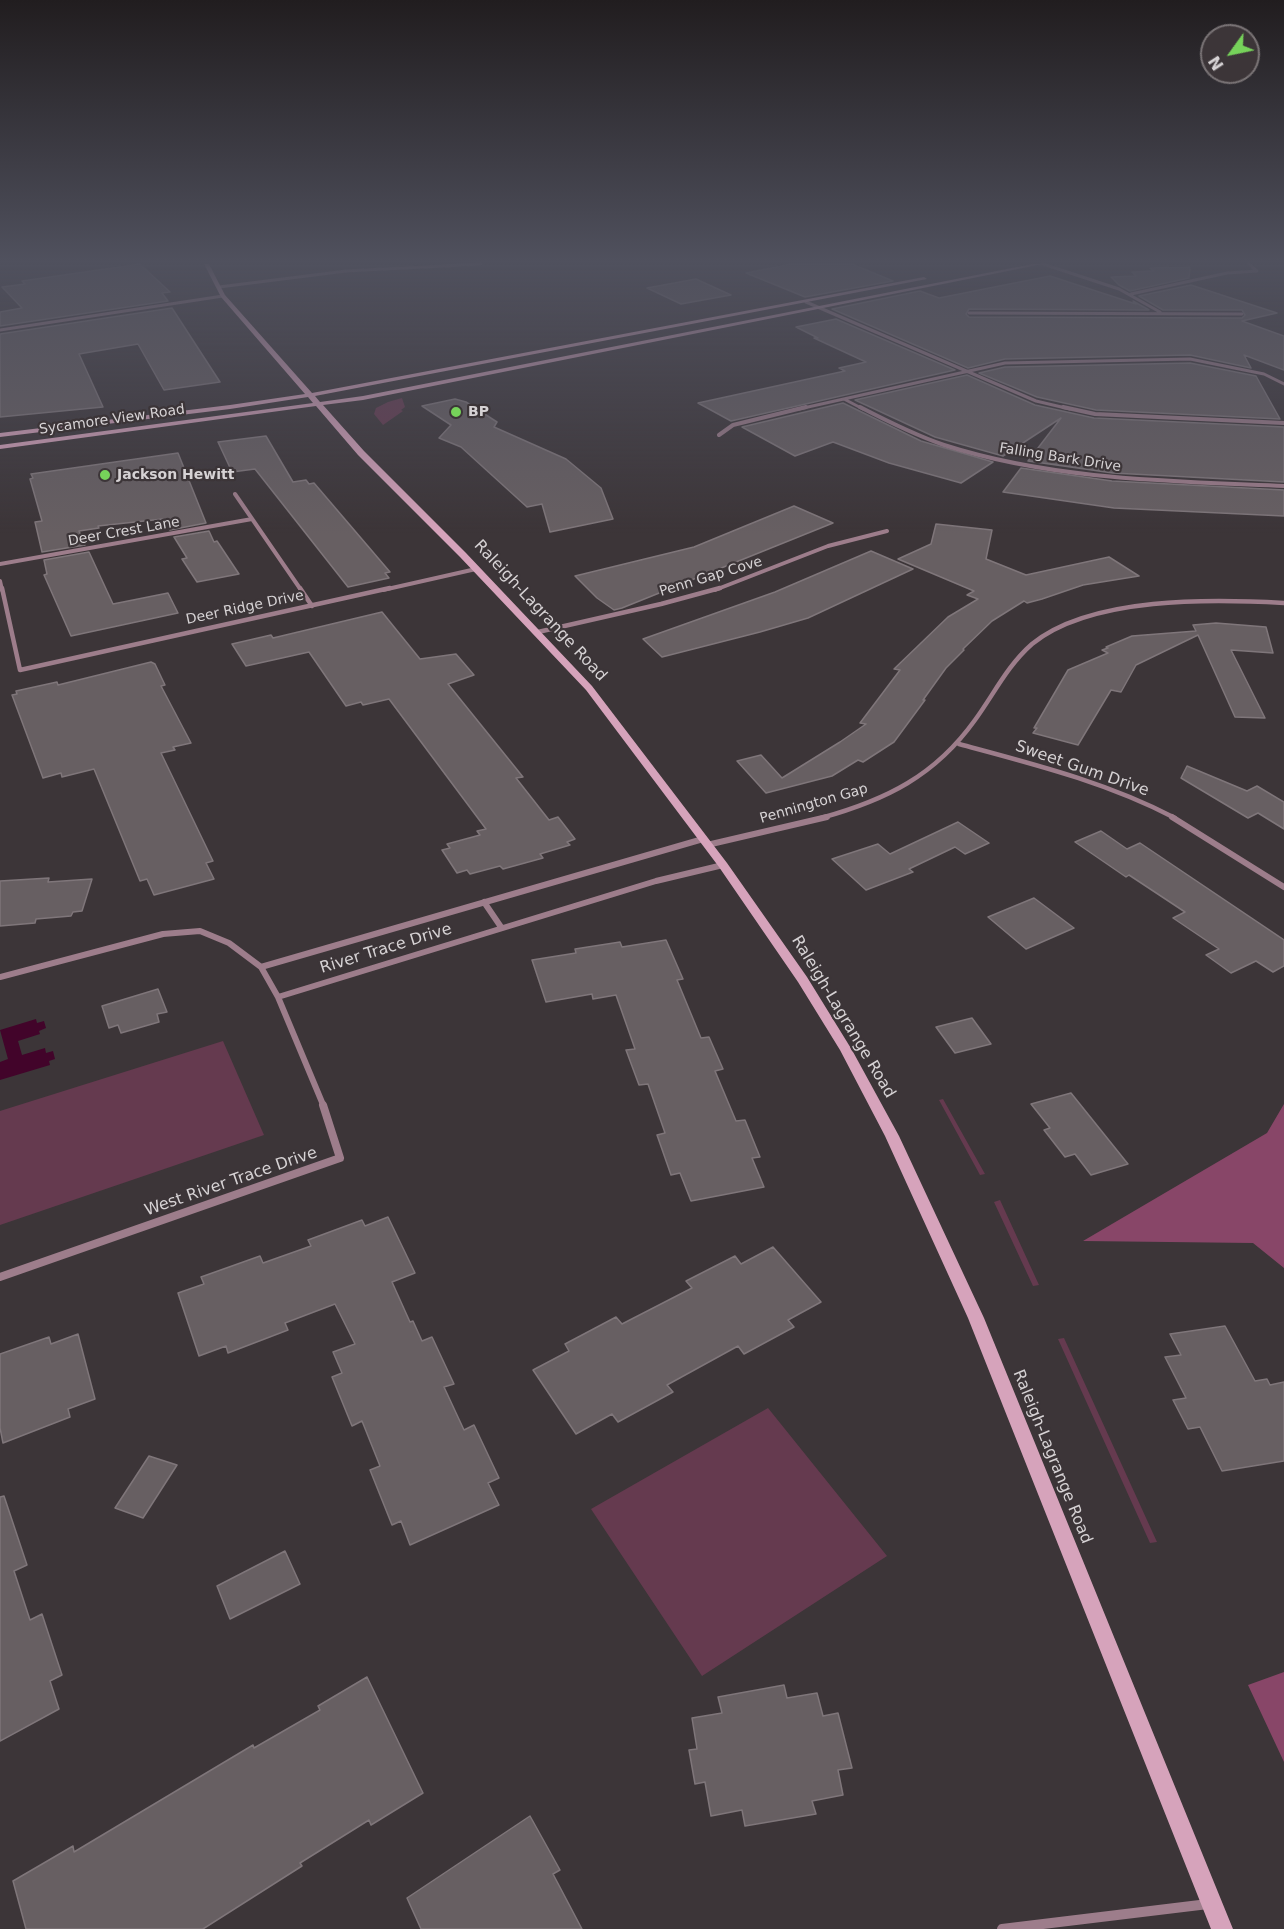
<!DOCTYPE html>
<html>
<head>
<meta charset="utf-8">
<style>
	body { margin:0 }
	#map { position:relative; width:1284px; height:1929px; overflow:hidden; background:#3c3538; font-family:"DejaVu Sans",sans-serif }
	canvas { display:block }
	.north { position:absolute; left:1200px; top:24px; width:60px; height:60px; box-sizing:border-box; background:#3c3538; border:2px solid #7a7476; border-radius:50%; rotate:237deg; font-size:16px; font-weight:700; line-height:24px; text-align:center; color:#d6d2d4 }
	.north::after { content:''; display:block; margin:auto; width:21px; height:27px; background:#76d25a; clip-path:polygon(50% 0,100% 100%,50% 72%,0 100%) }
</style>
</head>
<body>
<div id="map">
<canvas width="1284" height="1929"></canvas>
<div class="north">N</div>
</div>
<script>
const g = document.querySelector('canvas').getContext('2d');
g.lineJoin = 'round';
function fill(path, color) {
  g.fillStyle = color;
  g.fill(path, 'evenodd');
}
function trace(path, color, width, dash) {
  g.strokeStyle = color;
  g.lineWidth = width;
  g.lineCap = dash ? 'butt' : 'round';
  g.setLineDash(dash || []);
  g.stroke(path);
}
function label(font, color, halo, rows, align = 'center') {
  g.font = font + ' "DejaVu Sans",sans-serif';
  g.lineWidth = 4.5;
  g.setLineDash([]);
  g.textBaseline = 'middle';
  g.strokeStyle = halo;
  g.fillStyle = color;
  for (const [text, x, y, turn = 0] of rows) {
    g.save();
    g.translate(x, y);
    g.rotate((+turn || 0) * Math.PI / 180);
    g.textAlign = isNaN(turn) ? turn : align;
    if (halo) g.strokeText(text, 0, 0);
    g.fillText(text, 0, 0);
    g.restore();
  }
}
const green = new Path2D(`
	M402,398L405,407L401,410L403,411L383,425L374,414L376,408L388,402Z
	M223,1041L264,1135L0,1225V1111Z
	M943,1099L985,1174L980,1175L939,1100Z
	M1000,1200L1039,1285L1033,1286L994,1202Z
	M1064,1338L1157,1542L1150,1543L1058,1339Z
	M768,1408L887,1556L702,1676L591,1509Z`);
const forest = new Path2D(`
	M1284,1104V1268L1253,1243L1083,1241L1267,1133Z
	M1284,1672V1762L1248,1685Z`);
const water = new Path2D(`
	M36,1019L37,1023L44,1021L46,1028L39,1031L40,1034L18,1041L22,1055L45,1048L46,1053L53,1051L55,1059L49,1061L50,1065L0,1080V1062L8,1059L0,1030Z`);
const building = new Path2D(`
	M140,264L170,292L162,293L168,301L0,326V312L22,308L2,287L25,284L22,281Z
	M792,264H852L893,281L805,297L746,273Z
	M1190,267L1189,278L1130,291L1119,285L1111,277L1136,276L1132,272L1154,271L1150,268Z
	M1050,276L1136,304L1133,301L1149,310L969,309L966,314L969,317L1242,318L1245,315L1242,310H1163L1139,296L1191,285L1277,313L1242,321L1284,336V370L1244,355L1251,368L1190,355L1005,359L968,368L832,309L920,291L939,298Z
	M696,279L731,295L681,304L647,288Z
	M172,308L220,382L164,390L138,344L79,354L103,407L0,417V334Z
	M836,319L955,370L731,421L698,403L845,371L839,368L866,362L814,338H818L796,327Z
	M1190,363L1256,376L1280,419L1096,410L1037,397L979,373L1005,367Z
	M967,375L1035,405L1094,418L1284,427V482L1113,473L1028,461L1061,418L1003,456L935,437L855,400Z
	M455,399L466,402L497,422L494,427L566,459L601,488L613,519L550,532L542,504L527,507L461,447L439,438L451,425L422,406Z
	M843,403L921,441L993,462L961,483L889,463L833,442L795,456L742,427Z
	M266,436L293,482L306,480L309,484L314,483L390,572L385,573L389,578L348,587L255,469L232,472L218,442Z
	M178,453L206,523L170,530L163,519L98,526L99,528L79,531L85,545L42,552L35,522L42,521L30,479L33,478L31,474Z
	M1021,468L1112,481L1284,490V516L1114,508L1003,492Z
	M794,506L833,523L622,608L614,610L597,598L575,576L694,547Z
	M936,524L992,530L986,559L1026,575L1109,557L1139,576L1083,585L1042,599L1027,603L1024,601L992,621L963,649L964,650L946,668L923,700H925L894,742L863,762L858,760L832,776L766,793L737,761L761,755L782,778L840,742L866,724L860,723L900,670L894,669L948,617L978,599L967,595L974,591L898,559L931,544Z
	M209,531L214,542L217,541L239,574L197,582L182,559L187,558L174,537Z
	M871,551L913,569L808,618L760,632L662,657L643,639L775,592Z
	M89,552L113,604L168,593L178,613L71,636L44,575L47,574L44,560Z
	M382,612L420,659L456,654L474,675L448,684L523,777L516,778L549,820L558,817L575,839L567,842L570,845L540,854L543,858L503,869L500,866L470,874L467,870L457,873L442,850L450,848L447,844L480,835L477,831L486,829L389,699L363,705L361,702L346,706L309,652L246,666L232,644L271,635L273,638Z
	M1216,623L1266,627L1273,653L1231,650L1265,718L1235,717L1198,635L1136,665L1121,692L1111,690L1078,745L1033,733L1037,728H1034L1068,670L1108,653L1102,650L1108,648L1106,647L1132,636L1196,631L1193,625Z
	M151,662L155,664L165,685L161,686L191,743L173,747L175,750L161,753L213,861L206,863L214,879L154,895L147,879L140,881L94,769L62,777L61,773L43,778L12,695L17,694L16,691L57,682L58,685Z
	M1187,766L1247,791L1257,786L1284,802V829L1258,813L1248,818L1181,778Z
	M958,822L989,843L965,854L955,847L909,869L913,872L866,890L832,859L878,844L890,854Z
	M1101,831L1127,849L1140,843L1284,940V966L1273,972L1256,961L1231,973L1206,955L1219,949L1173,918L1185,912L1129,875L1126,877L1075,842Z
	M49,878L48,882L92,879L82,911L73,912L71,916L36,919L35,923L0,926V881Z
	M1034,898L1074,928L1026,949L988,917Z
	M666,940L683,979L677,980L701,1038L709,1037L723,1069L715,1071L736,1121L745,1120L760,1157L752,1158L764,1187L691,1201L680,1173L671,1175L657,1135L665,1133L648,1084L639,1085L626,1050L635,1049L616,995L593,999L592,994L546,1002L532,960L576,953L575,949L620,942L622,947Z
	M158,989L167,1012L157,1014L159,1022L121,1033L118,1025L109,1028L102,1006Z
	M972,1018L991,1044L955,1053L936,1027Z
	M1071,1093L1128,1164L1091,1175L1075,1154L1065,1157L1044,1130L1050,1128L1031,1104Z
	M388,1217L415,1273L392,1282L410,1322L413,1321L422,1341L432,1337L454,1384L444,1387L464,1430L474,1425L499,1478L488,1483L499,1505L410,1545L401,1521L392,1525L370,1470L380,1466L362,1421L352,1426L332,1377L342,1373L333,1352L355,1344L335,1304L285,1323L288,1330L228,1353L226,1346L199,1356L178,1293L204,1284L201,1277L260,1256L263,1263L311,1246L308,1240L362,1220L365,1226Z
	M773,1247L821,1302L788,1320L794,1327L744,1354L738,1346L667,1385L673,1392L618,1422L612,1414L576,1434L533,1370L569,1351L565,1344L616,1317L622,1324L692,1288L686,1281L735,1256L741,1264Z
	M1225,1326L1255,1381L1267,1379L1270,1385L1284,1382V1461L1222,1471L1200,1427L1188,1429L1173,1400L1186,1398L1165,1357L1181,1355L1170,1334Z
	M78,1334L95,1399L68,1409L70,1417L3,1443L0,1428V1354L49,1337L51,1344Z
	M149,1456L177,1465L143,1518L115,1508Z
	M4,1496L27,1565L14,1571L30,1620L42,1614L62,1675L50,1681L59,1709L0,1741V1497Z
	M285,1551L300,1584L230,1619L217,1586Z
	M367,1677L423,1793L371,1825L369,1820L300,1863L302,1866L203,1929H26L13,1881L73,1846L74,1852L253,1745L254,1748L320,1710L318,1706Z
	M784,1685L787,1698L817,1693L823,1716L838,1713L852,1768L838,1770L843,1795L812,1801L816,1814L745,1826L742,1810L711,1816L705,1782L695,1784L689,1750L697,1749L692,1718L722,1713L718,1697Z
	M530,1816L560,1870L553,1874L582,1929H421L407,1898Z`);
const streetFar5 = new Path2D(`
	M1043,264L1119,289L1160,312
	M219,287L346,271L481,264
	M1131,294L1227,273L1257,271L1249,264
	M806,302L1036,401L1070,409
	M969,313L1242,314
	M0,330L223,296
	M844,399L863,409
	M799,409L1005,363L1190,359L1264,374L1284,384`);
const streetFar4 = new Path2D(`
	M860,407C887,421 915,435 944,445C1053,480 1170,481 1284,486
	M1063,407L1095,414L1284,423
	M719,435L733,425L806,407
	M235,494L301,590
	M0,564L252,519
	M0,581L2,590
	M383,590L476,569
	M715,590L828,546L887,531`);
const streetFar3 = new Path2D(`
	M2,588L20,670L390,588
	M300,588L312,606
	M538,632L661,604L720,588
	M959,744C1033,764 1106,782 1175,818
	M821,818C886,800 935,776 975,720C994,694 1007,666 1032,644C1091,596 1212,599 1284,603`);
const streetFar2 = new Path2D(`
	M1172,817L1284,887
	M707,845L827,817
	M484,902L501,927
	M261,967L703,839
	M0,977L163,934L200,931L229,943L261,967L278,997L324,1107
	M278,997L656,881L723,865`);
const streetFar1 = new Path2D(`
	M0,1277L340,1158L323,1105`);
const street = new Path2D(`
	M1002,1929L1208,1904`);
const secondary = new Path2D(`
	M204,264H209L225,295L312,393L924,277L927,279L315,396L320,402L363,396L1032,264H1043L363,400L323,405L364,451L466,553L592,686L727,863L807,977L852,1050L899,1136L984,1318L1233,1929H1211L968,1318L885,1136L840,1050L798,982L719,867L586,690L460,557L358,455L316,406L0,449V445L313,403L308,397L230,409L0,437V433L230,405L305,394L221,297Z`);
const markers = [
	[456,412,6,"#76d25a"],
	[105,475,6,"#76d25a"]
];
const farPoinames = [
	["BP",468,412],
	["Jackson Hewitt",117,475]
];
const farStreetnames = [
	["Sycamore View Road",112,420,-8],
	["Falling Bark Drive",1060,458,9],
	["Deer Crest Lane",124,532,-10],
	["Penn Gap Cove",711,577,-17],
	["Deer Ridge Drive",245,608,-12],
	["Pennington Gap",814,804,-16]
];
const streetNames = [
	["Raleigh-Lagrange Road",540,611,47],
	["Sweet Gum Drive",1082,769,19],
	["River Trace Drive",386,949,-17],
	["Raleigh-Lagrange Road",843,1017,59],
	["West River Trace Drive",231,1182,-19],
	["Raleigh-Lagrange Road",1052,1457,68]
];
fill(green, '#653a4f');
fill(forest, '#884668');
fill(water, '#42042a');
fill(building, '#675f62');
trace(building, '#7f767a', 1.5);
trace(streetFar5, '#9d7d8b', 3);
trace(streetFar4, '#9d7d8b', 4);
trace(streetFar3, '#9d7d8b', 4.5);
trace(streetFar2, '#9d7d8b', 6);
trace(streetFar1, '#9d7d8b', 8);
trace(street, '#9d7d8b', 10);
fill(secondary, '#d6a3bb');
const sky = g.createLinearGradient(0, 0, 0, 534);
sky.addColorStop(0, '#211d1f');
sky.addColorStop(0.49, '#50515e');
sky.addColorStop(1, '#50515e00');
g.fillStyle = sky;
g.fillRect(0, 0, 1284, 534);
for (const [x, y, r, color] of markers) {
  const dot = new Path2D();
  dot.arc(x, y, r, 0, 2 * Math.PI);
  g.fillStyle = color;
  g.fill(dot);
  trace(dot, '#3c3538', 2);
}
label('bold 14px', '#d6d2d4', '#3c3538', farPoinames, 'left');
label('14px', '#d6d2d4', '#3c3538', farStreetnames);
label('16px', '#d6d2d4', '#3c3538', streetNames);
</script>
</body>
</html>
